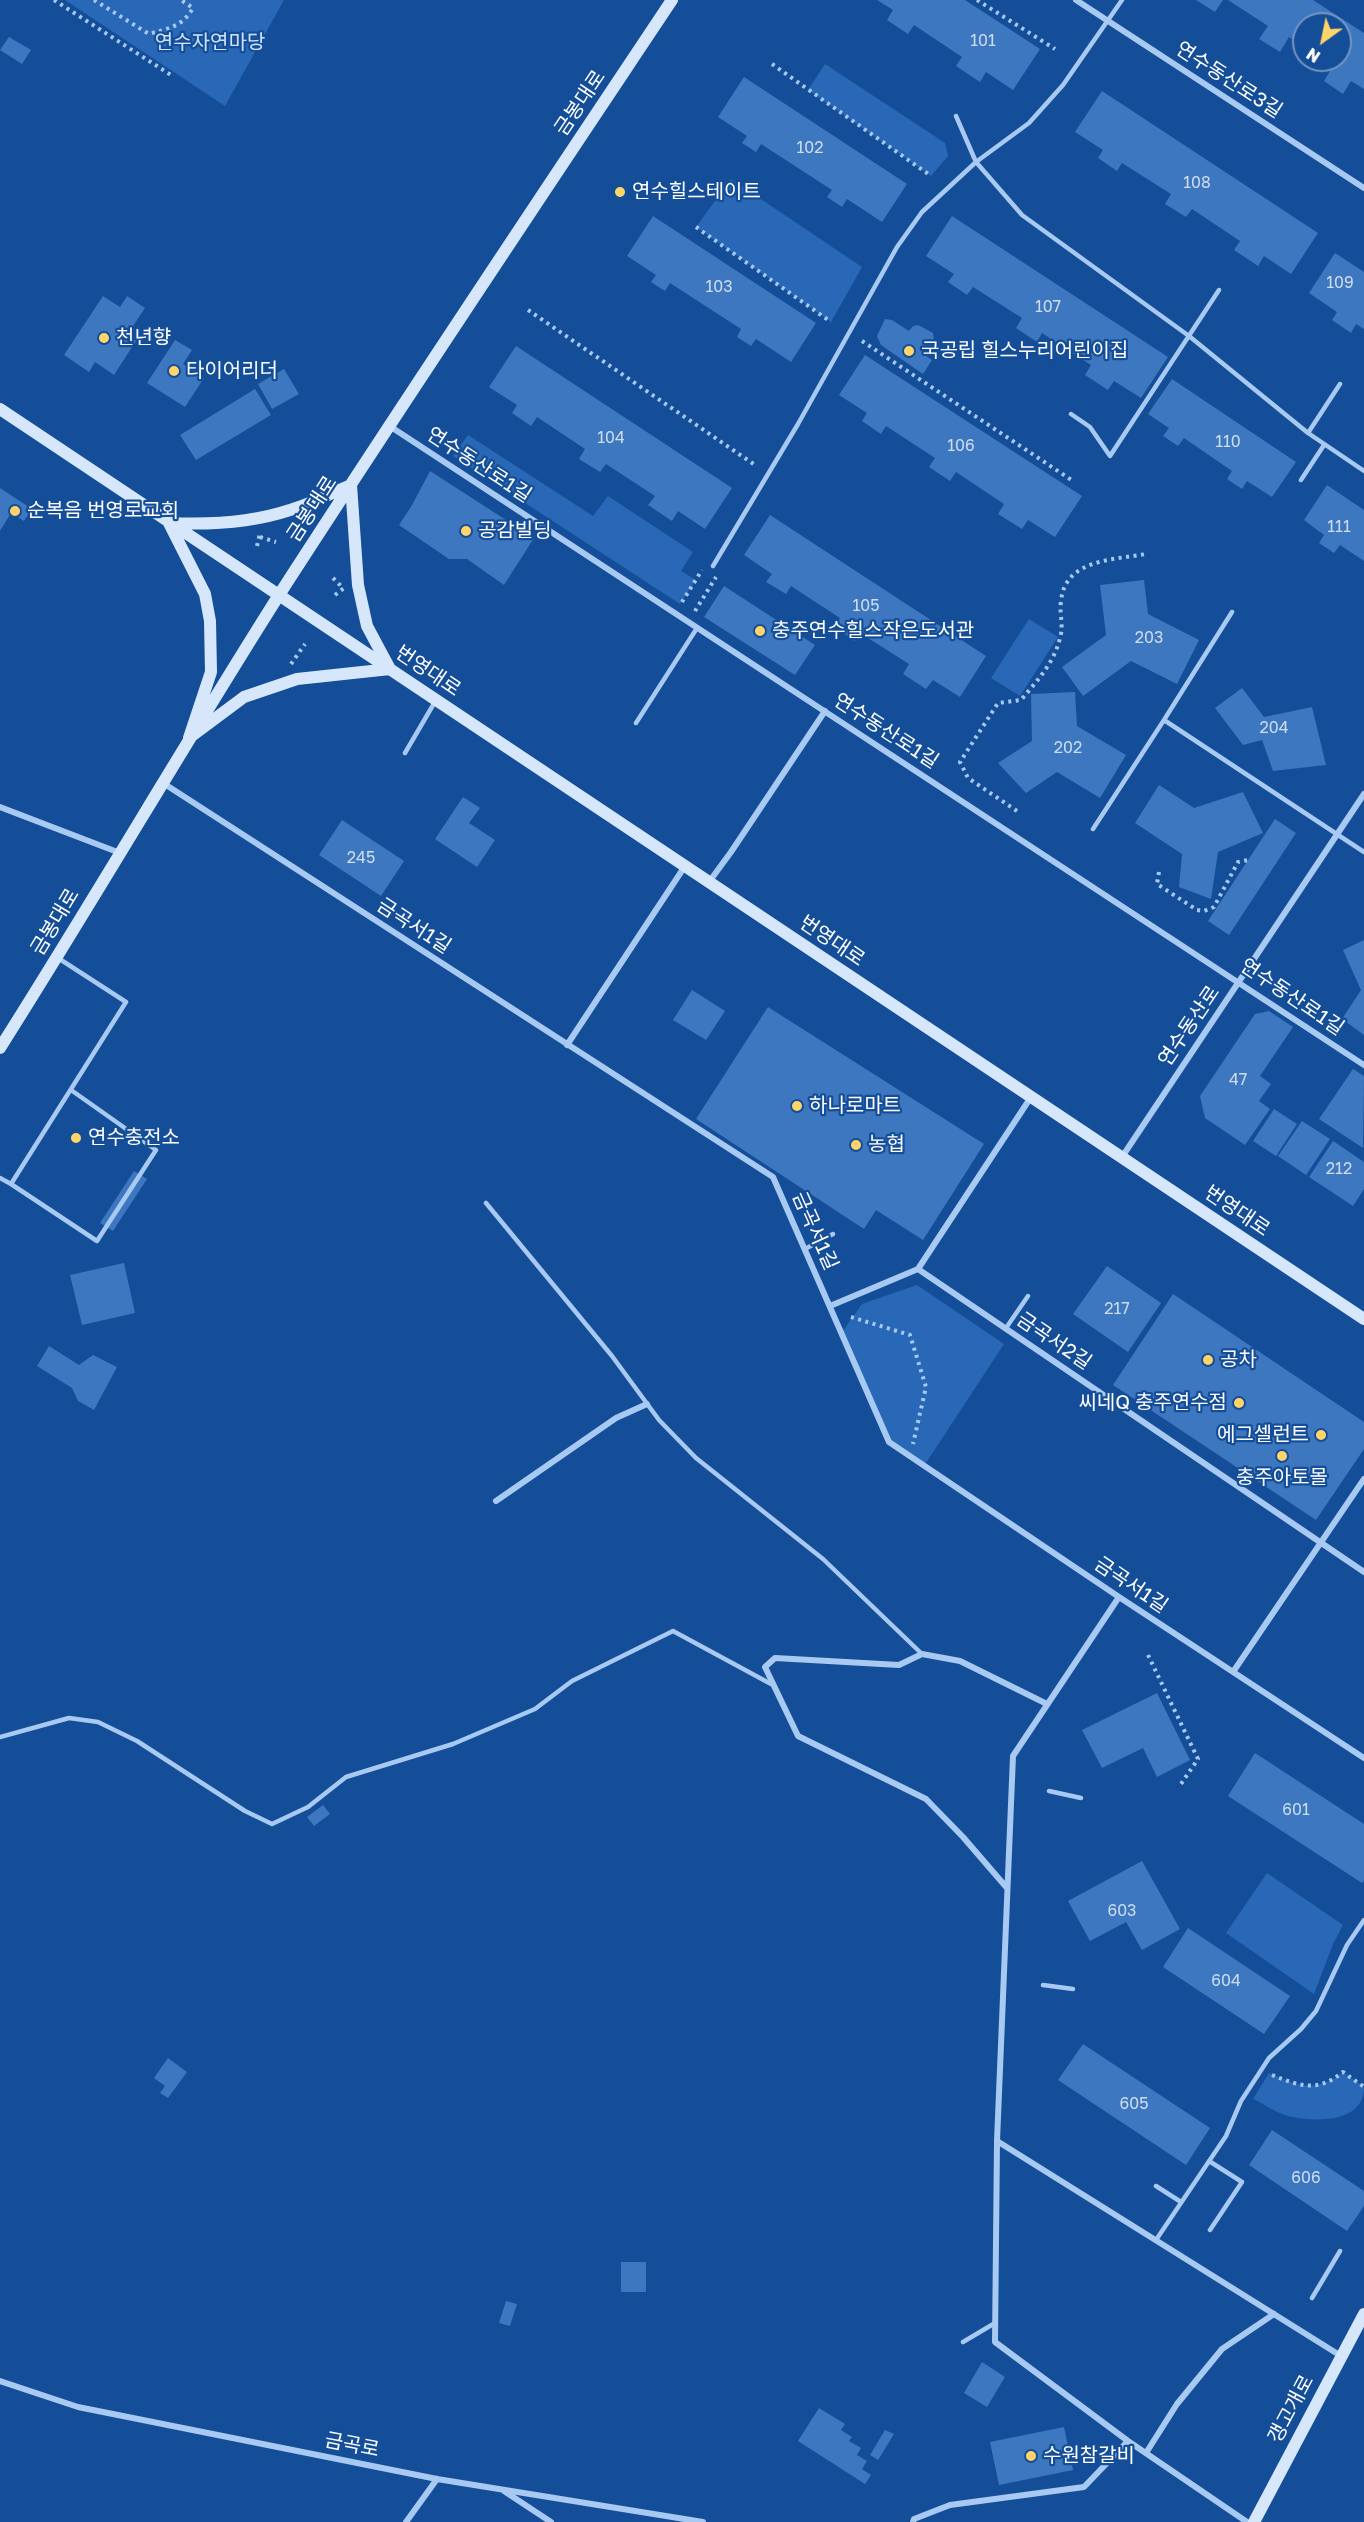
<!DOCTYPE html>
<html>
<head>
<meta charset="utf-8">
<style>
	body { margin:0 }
	#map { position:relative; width:1364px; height:2522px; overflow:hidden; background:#154e98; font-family:"Golos Text",sans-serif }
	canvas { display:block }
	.north { position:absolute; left:1292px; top:12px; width:60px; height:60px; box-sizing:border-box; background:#154e98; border:2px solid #7395c1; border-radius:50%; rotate:213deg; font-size:16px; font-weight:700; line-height:24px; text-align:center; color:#fff }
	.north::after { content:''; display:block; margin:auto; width:21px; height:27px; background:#ffd468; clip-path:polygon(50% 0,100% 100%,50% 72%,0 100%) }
</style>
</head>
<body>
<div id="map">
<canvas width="1364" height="2522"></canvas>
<div class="north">N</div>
</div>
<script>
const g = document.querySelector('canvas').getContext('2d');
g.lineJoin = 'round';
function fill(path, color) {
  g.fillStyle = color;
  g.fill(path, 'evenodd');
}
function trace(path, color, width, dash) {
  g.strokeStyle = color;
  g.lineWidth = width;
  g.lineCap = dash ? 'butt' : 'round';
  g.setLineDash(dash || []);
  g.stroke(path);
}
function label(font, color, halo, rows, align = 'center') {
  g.font = font + ' "Golos Text","Noto Sans KR",sans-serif';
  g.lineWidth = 4.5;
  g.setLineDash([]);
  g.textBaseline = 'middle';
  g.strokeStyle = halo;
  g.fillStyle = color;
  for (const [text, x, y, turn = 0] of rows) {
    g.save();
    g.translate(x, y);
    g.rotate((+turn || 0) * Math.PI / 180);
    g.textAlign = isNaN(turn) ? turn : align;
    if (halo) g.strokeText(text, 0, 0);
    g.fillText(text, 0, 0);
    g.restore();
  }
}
const green = new Path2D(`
	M65,0H284L225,106Z
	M825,64L945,143L948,156L931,176L808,90Z
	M731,179L862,267L831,322L696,227Z
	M468,435L593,516L608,496L693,552L681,571L696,580L680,604L453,456Z
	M1029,619L1058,637L1020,696L991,678Z
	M917,1285L1004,1344L924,1466L889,1442L842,1332L862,1304Z
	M1267,1873L1343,1925L1333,1944L1314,1994L1226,1933Z
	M1343,2072L1364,2087C1364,2124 1314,2122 1288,2116C1276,2113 1264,2104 1253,2099L1269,2073C1297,2085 1316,2094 1343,2072Z`);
const building = new Path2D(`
	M877,0H965L1040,49L1013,90L986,72L980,82L956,66L962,57L914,25L908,34L887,20L893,10Z
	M1196,0H1223L1215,12Z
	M1228,0H1313L1364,33V89L1351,81L1343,94L1324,81L1333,66L1324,60H1340V24H1304V47L1289,37L1280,52L1259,39L1268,26Z
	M9,37L31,50L22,64L0,50Z
	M744,77L907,184L882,222L847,199L842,207L827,197L832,190L761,144L756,152L742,143L747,136L718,117Z
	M1102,91L1318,233L1291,274L1264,256L1258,266L1234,250L1240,241L1192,209L1186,217L1165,204L1171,194L1122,163L1117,171L1098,158L1103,150L1075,132Z
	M653,216L816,323L791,362L756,339L751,346L737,337L741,329L670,283L665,291L651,282L656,275L627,256Z
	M952,216L1168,357L1141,398L1114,381L1108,390L1085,375L1091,365L1042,333L1037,342L1016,328L1022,318L973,287L967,295L948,282L954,274L926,256Z
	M1335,253L1364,272V329L1356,324L1351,333L1332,320L1337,312L1309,293Z
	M103,296L120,307L127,296L145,308L127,335L136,341L114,375L95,362L89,372L64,355Z
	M885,319L892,320L909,331L913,326L918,325L933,333L934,339L926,356L932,360L923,374L881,345L877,336Z
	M175,340L192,350L183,364L204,378L185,407L147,383Z
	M516,346L732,488L705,529L678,511L672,521L648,505L655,496L606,464L600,472L579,459L585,449L537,417L531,426L512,413L517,405L489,387Z
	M865,355L1082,496L1055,537L1028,520L1022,529L998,514L1004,504L956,472L950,481L929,467L935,458L886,426L881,434L862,421L867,413L839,395Z
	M284,369L299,394L272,409L258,384Z
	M1172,379L1296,462L1272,497L1247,481L1242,489L1227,479L1232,471L1184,438L1178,446L1163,436L1169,428L1148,414Z
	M255,389L271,415L196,460L180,435Z
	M430,471L534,538L504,585L467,559H449L399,525L412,505Z
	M1327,485L1364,510V561L1340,545L1334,553L1319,543L1324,535L1304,520Z
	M0,488L32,509L24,521L11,513L0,531Z
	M770,515L986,656L960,697L933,680L926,689L903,674L909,664L860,633L855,641L834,627L840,618L791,586L786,594L766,582L772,574L744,555Z
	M1144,580L1148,614L1199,640L1177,684L1131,661L1083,696L1062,667L1106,635L1100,585Z
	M724,586L815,645L795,675L704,617Z
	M1242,688L1264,717L1312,707L1326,765L1273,771L1262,740L1243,745L1215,708Z
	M1075,692L1077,726L1126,755L1100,798L1057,772L1026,793L998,763L1032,741L1031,694Z
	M1159,785L1194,808L1243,792L1263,833L1218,852L1211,899L1179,887L1182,854L1135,823Z
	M463,797L480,808L469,823L495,840L477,867L435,839Z
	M1275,819L1296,833L1229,935L1208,921Z
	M342,820L404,861L381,896L319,855Z
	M1364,940V1035L1342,1019L1361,990L1343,950Z
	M692,990L725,1011L706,1040L673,1020Z
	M768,1007L984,1144L923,1240L876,1210L864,1229L696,1119Z
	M1269,1011L1293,1027L1260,1076L1271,1084L1259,1101L1270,1109L1245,1145L1205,1118L1200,1096L1255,1014Z
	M1353,1069L1364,1076L1363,1148L1319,1119Z
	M1274,1109L1297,1124L1276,1156L1253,1141Z
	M1302,1121L1330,1139L1306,1175L1278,1156Z
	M1333,1141L1364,1162V1189L1353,1206L1309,1177Z
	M134,1171L147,1179L113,1231L100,1223Z
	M124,1263L135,1313L82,1325L70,1275Z
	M1107,1266L1161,1303L1128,1352L1073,1314Z
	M1173,1294L1364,1422V1449L1316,1520L1113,1385Z
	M49,1346L79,1365L93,1355L117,1367L94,1410L78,1401L72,1388L37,1366Z
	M1157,1693L1190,1760L1157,1777L1143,1748L1102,1768L1082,1730Z
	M1255,1753L1364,1824V1880L1362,1883L1228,1796Z
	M323,1805L330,1814L314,1826L307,1817Z
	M1142,1861L1180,1929L1142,1950L1126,1922L1090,1941L1068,1901Z
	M1188,1928L1290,1996L1264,2034L1163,1967Z
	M1083,2044L1210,2128L1186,2165L1058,2080Z
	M168,2058L187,2072L168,2098L160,2093L165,2086L154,2078Z
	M1272,2130L1364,2191V2206L1347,2231L1249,2165Z
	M621,2262H646V2292H621Z
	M506,2301L517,2304L510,2326L499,2323Z
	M982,2362L1005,2377L987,2407L964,2393Z
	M819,2408L845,2424L841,2430L852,2437L849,2441L861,2448L857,2455L867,2461L862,2469L871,2475L865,2484L798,2441Z
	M1064,2427L1073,2470L999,2485L990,2442Z
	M885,2430L894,2434L878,2460L870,2455Z`);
const path = new Path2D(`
	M54,0L171,75
	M94,0L149,34C169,28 182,27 193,8L181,0
	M977,0L1055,49
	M772,64L931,176
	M696,227L831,322
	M528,310L755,465
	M862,341L1073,481
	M260,537L276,542
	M257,546L260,533
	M333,578L341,586
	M335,595L344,588
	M682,602L702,570
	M695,611L716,577
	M291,664L305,644
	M1017,811L968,778L960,762L998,703L1021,700C1037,681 1054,663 1060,638C1064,625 1059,614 1061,601C1065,559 1113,560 1146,554
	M1159,872L1157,884L1197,910L1204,911L1214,907L1238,862L1248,860
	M851,1317L910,1335L926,1387L913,1444
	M1148,1655L1198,1759L1181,1784
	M1272,2075C1300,2086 1317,2093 1343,2072L1364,2087`);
const lane = new Path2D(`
	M956,116L976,162L1022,215L1189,336L1308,433L1364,471
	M1071,414L1090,427L1110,456L1219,290
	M1308,433L1340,384
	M1301,480L1324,445
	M713,566L798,424L897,247L922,212L976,162L1029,123L1063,85L1122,0
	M1164,720L1232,612
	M636,723L697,628
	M405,753L436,700
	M1093,829L1164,720L1364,852
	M0,1178L11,1184L126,1002L58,958
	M11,1184L97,1241L156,1150L71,1090
	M486,1203L612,1356L659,1420L696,1458L823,1559L922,1654
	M805,1249L833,1234
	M1006,1328L1028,1296
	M0,1737L69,1718L98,1722L137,1741L245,1811L272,1824L308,1807L346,1777L453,1744L535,1709L572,1681L673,1631L771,1684
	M1049,1791L1081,1798
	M1043,1985L1073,1989
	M1209,2161L1242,2182L1210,2230
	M1156,2186L1181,2202
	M1156,2240L1226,2136L1241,2101L1269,2058L1301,2029L1316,2011L1347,1945L1364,1920
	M1312,2298L1340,2251
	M963,2342L995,2323`);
const street = new Path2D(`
	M1076,0L1364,188
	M388,425L1364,1065
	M163,783L773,1177L889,1442L1119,1597L1364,1758
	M0,807L120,853
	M709,882L731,852L825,711
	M567,1045L685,866
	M1122,1157L1364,794
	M918,1269L1364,1572
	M830,1306L918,1269L1031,1097
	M496,1501L616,1418L647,1404
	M1119,1597L1013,1756L997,2141L995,2342L1128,2441L1247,2522
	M1233,1672L1364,1479
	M1007,1888L963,1837L926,1799L798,1736L765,1667L775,1658L899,1665L922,1654L960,1661L1047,1704
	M997,2141L1341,2356
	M0,2381L78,2407L437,2479L703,2522
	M1146,2453L1177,2404L1222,2349L1274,2314
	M504,2491L551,2522
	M406,2522L437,2479
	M913,2522L914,2519L950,2505L1084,2487L1128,2441`);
const secondary = new Path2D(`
	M0,409L1364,1319
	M351,485L358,585L367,626L390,669L297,679L244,697L189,738L211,672L210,621L205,594L169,523C210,525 251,523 290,510C311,504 331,493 351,485Z
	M0,1048C95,898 184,745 279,595C408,395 540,198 672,0
	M1254,2522L1364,2314`);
const markers = [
	[620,192,6,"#ffd468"],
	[104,338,6,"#ffd468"],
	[909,351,6,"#ffd468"],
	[174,371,6,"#ffd468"],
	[15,511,6,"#ffd468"],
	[466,531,6,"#ffd468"],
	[760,631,6,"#ffd468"],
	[797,1106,6,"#ffd468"],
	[76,1138,6,"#ffd468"],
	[856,1145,6,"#ffd468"],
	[1208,1360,6,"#ffd468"],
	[1239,1403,6,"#ffd468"],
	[1321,1435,6,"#ffd468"],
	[1282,1456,6,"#ffd468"],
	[1031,2456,6,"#ffd468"]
];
const numberNames = [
	["101",983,41],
	["102",810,148],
	["108",1197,183],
	["109",1340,283],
	["103",719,287],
	["107",1048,307],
	["104",611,438],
	["110",1228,442],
	["106",961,446],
	["111",1339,527],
	["105",866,606],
	["203",1149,638],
	["204",1274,728],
	["202",1068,748],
	["245",361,858],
	["47",1238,1080],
	["212",1339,1169],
	["217",1117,1309],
	["601",1296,1810],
	["603",1122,1911],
	["604",1226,1981],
	["605",1134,2104],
	["606",1306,2178]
];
const parkNames = [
	["연수자연마당",210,43]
];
const streetNames = [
	["연수동산로3길",1229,80,33],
	["금봉대로",580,103,-56],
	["연수동산로1길",479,465,33],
	["금봉대로",312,509,-57],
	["번영대로",428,671,34],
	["연수동산로1길",886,731,33],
	["금봉대로",55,922,-59],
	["금곡서1길",414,926,33],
	["번영대로",832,941,34],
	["연수동산로1길",1292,997,34],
	["연수동산로",1189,1026,-56],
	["번영대로",1237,1211,34],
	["금곡서1길",815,1231,66],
	["금곡서2길",1054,1341,34],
	["금곡서1길",1131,1585,34],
	["갱고개로",1291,2409,-62],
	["금곡로",352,2445,11]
];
const poiNames = [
	["연수힐스테이트",632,192],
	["천년향",116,338],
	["국공립 힐스누리어린이집",921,351],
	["타이어리더",186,371],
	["순복음 번영로교회",27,511],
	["공감빌딩",478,531],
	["충주연수힐스작은도서관",772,631],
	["하나로마트",809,1106],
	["연수충전소",88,1138],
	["농협",868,1145],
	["공차",1220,1360],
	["씨네Q 충주연수점",1227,1403,"right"],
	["에그셀런트",1309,1435,"right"],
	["충주아토몰",1282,1478,"center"],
	["수원참갈비",1043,2456]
];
fill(green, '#2868b6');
fill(building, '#3d77bf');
trace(path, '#a7c9f2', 4, [3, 4.5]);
trace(lane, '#a7c9f2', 4.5);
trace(street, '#a7c9f2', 6);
trace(secondary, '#d6e7fc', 12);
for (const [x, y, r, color] of markers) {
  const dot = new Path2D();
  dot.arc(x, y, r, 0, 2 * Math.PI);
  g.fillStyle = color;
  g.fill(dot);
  trace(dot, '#154e98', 2);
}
label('16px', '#ceddef', null, numberNames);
label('20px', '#cfe3fd', '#154e98', parkNames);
label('20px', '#fff', '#154e98', streetNames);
label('20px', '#fff', '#154e98', poiNames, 'left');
</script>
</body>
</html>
